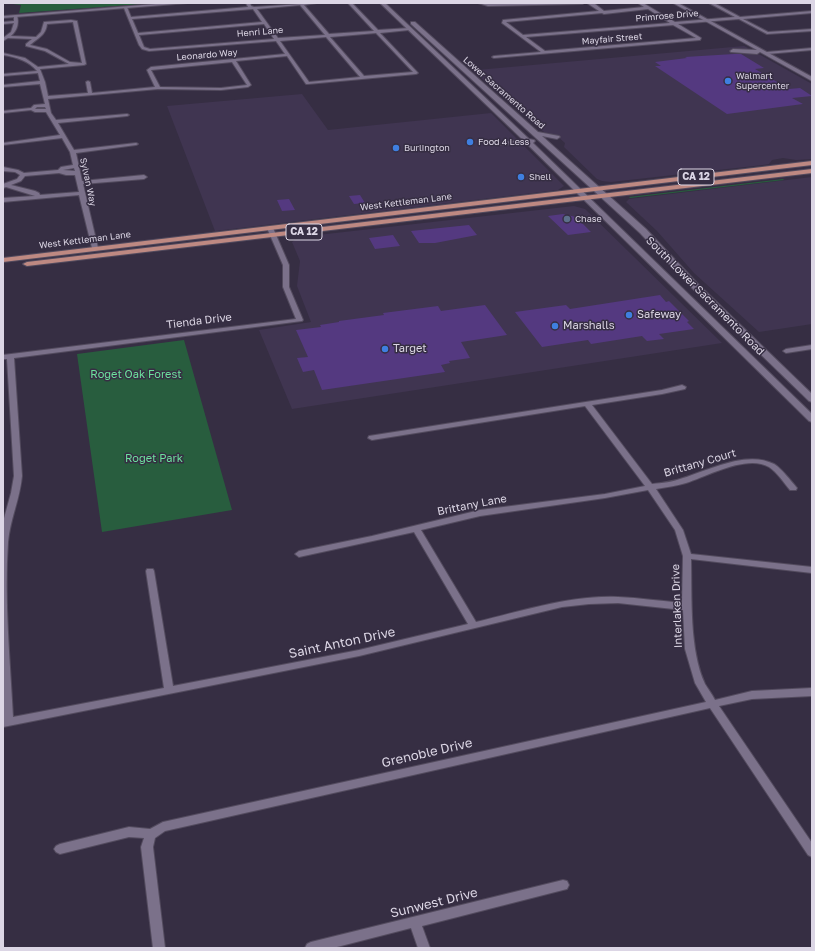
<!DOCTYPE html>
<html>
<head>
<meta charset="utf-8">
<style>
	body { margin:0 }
	#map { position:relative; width:815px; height:951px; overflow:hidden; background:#362e43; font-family:"Golos Text",sans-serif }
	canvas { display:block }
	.frame { position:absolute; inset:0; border:4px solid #dcd6e5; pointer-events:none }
</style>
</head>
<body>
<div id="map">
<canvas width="815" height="951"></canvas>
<div class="frame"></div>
</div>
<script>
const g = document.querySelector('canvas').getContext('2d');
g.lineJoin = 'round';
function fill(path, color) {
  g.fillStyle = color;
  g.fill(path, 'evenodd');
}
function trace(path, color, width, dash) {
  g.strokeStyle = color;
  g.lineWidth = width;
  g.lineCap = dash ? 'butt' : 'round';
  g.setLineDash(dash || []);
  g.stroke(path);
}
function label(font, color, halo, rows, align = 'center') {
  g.font = font + ' "Golos Text",sans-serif';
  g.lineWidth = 3;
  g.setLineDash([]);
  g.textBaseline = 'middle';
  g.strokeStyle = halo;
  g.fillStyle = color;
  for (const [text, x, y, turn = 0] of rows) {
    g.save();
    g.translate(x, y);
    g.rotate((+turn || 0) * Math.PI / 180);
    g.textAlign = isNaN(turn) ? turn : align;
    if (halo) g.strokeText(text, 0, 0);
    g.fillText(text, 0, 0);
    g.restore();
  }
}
const built = new Path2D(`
	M744,46L748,48L747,49L755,52L812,84V159L796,160L783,158L772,160L769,164L763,165L611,182L602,181L597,179L564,147L565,143L557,136L544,132L529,120L530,116L522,109L514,107L480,77L481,74L477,70Z
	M302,94L328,130L491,113L564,186L558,190L215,231L167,106Z
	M812,177V324L759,332L694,273L657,231L626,202L629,199Z
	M574,206L585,209L722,343L292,409L259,330L311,322L297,286L300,261L292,242L300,237Z`);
const green = new Path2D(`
	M5,3H156L19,13L21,5Z
	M783,179L784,180L630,198L629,197Z
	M184,340L232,510L102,532L77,354Z`);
const building = new Path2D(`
	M734,54H741L764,68L755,69L789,89L800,88L812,96L792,98L803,104L727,114L655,66H661L655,62L687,58L685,57Z
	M360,195L365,203L354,204L349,196Z
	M289,199L295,210L282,211L277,200Z
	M563,214L576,217L591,232L568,235L548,216Z
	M469,225L477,235L435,243H419L411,231Z
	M393,235L400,246L375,249L369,238Z
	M660,295L666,302L669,301L689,321L687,322L694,329L659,334L664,339L647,341L642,336L591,344L588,340L542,347L515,312L566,305L570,309Z
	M485,305L507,335L461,342L470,358L449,361L450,363L441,365L445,372L322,390L314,370L303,372L297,358L308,357L296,330L321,327L320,325L339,322V321L384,315L383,313L438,306L441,311Z`);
const street = new Path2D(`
	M246,3H250L251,6L254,7L317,3L304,5L329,34L374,31L348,3H352L378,30L410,28L409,30L380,33L418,73L416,74L308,84H306L287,56L236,61L251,85L248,87L221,90L158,89L48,99L51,113L56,120L127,114L129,115L127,116L58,123L74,150L136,143L138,144L136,145L76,153L82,181L144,175L147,177L144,179L83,184L98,248L95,250L92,248L79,195L3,202V198L35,196L6,187L3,188V184L17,179L20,175L15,172L3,171V167L18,170L24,173L58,170L61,167L73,165L70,152L62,138L3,145V143L60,135L46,112H35L31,110L3,113V111L31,108L34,105L45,104L40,84L3,87V85L40,81L38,73L3,76V74L37,71C29,61 16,57 3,55V53L25,58L38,67L69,64L45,51L26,46V44L32,39L8,38L3,41V38L11,32L14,23L3,24V22L14,21V16L17,15C19,23 18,29 11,36L36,37L41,32L44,22L71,20L77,21L86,64L84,65L40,69L45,82L48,96L88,93L86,82L88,81L90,82L92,93L155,87L147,70L151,67L285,54L276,41L149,51L142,49L139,45L124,8L127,7L131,17L248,7ZM300,5L325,35L278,38L257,9ZM253,9L262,22L138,33L132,19ZM73,22L82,63L70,62L47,49L30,45C38,38 46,35 47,24ZM264,24L274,39L150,49L144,47L139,35ZM376,33L413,72L364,76L330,37ZM326,37L360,77L309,82L280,41ZM232,62L247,85L221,88L160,87L151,70ZM37,107H45L46,109H35ZM74,168L75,171L63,170ZM59,173L66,175H75L79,192L40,195L39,193L35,191L11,185L21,181L25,176Z
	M478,3L488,4L584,3L582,4L488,6Z
	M587,3L595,4L604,11L644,7L638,3H643L675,22L735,17L709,3H714L740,17L812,11V13L743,19L768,32L812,29V31L767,34L739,19L678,24L701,38L700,40L494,58L492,57L494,56L541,52L502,23L503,20L599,11ZM648,9L670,23L523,35L506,22L602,13L604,14ZM673,25L696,38L545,51L526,37Z
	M812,48V50L767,54L765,53L767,52Z
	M270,226L273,228L289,265V287L303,320L302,321L14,358L22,476C20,499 10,519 8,542C4,600 10,659 13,717L164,688L146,571L147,569H153L154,571L173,686L359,650L468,624L414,532L299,557L295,554L299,551L372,536L480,510L605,494L645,486L585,406L372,440L368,438L369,436L662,390L682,385L686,387L685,389L662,394L592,405L652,484C662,483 673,482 683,478C709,470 747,450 774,464C780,467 792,482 797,488L796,490H790C784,483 777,472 769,467C747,454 708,476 686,483C676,486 666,487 656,489L683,530L691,554L812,567V573L691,559C692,597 689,649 705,684C708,689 712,694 715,700L752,691L812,688V696L752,699L719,706L812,843V857L808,855L710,708L165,831L155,838L153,847L165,948H153L141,847L144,838L129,837L60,854L56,852L54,849L56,846L60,844L129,827L150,829L163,822L706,702L695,683L685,649L683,610L618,603L589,604L562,607L359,656L3,727V522L11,493L14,476L7,359H3V355L296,319L283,287V265L267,228ZM648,490L675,530L683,556L682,603C661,601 640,598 618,597C570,595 523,611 476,622L421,530L480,516L605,498Z
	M812,345V349L786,353L783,351L786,349Z
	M563,880L567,881L569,885L567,889L563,890L422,926L430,948H418L411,928L333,948H305L307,944L311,942Z`);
const secondary = new Path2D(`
	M168,3H188L3,18V16Z
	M380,3H385L529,139L534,140L535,141L533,143L812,414V422L809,421L526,143L501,145V143L503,142L523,140Z
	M673,3H678L812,77V81L760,52L757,54L731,52L730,51L733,49L757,50Z
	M411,22H415L538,132L559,136L560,137L557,139L542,136L646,229L698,284L812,394V402L809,401L692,288L640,233L411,24Z`);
const primary = new Path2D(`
	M812,161V165L3,262V258Z
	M812,169V173L27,266L23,264L27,262Z`);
const markers = [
	[728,81,4,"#3f7fe0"],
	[470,142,4,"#3f7fe0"],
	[396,148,4,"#3f7fe0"],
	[521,177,4,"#3f7fe0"],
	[567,219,4,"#5c6f8a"],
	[629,315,4,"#3f7fe0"],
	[555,326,4,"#3f7fe0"],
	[385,349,4,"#3f7fe0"]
];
const farStreetnames = [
	["Primrose Drive",667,16,-5],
	["Henri Lane",260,32,-5],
	["Mayfair Street",612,39,-5],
	["Leonardo Way",207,55,-5],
	["Lower Sacramento Road",504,93,41],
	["Sylvan Way",88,182,78],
	["West Kettleman Lane",406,202,-7],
	["West Kettleman Lane",85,240,-7]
];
const farPoinames = [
	["Walmart",736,76],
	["Supercenter",736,86],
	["Food 4 Less",478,142],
	["Burlington",404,148],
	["Shell",529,177],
	["Chase",575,219]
];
const shields = [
	[696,177,36],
	[304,232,36]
];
const shieldNames = [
	["CA 12",696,177],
	["CA 12",304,232]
];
const streetNames = [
	["South Lower Sacramento Road",705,296,45],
	["Tienda Drive",199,321,-7],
	["Brittany Court",700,463,-16],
	["Brittany Lane",472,505,-11],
	["Interlaken Drive",677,606,-92]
];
const poiNames = [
	["Safeway",637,315],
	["Marshalls",563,326],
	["Target",393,349]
];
const parkNames = [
	["Roget Oak Forest",136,375],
	["Roget Park",154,459]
];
const nearStreetnames = [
	["Saint Anton Drive",342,643,-12],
	["Grenoble Drive",427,753,-13],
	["Sunwest Drive",434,903,-14]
];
fill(built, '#403551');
fill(green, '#285d3e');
fill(building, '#543980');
trace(street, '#534b5e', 2);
trace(secondary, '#534b5e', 2);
trace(primary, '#534b5e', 2);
fill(street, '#7b718a');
fill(secondary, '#7b718a');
fill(primary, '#be8982');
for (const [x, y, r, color] of markers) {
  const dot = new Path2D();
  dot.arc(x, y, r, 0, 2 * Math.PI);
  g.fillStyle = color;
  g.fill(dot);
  trace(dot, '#362e43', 1.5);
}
label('9px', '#dcd6e5', '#362e43', farStreetnames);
label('9px', '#dcd6e5', '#362e43', farPoinames, 'left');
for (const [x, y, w] of shields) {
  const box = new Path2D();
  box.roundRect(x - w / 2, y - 8, w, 16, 3);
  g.fillStyle = '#362e43';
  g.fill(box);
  trace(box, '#dcd6e5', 1);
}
label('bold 10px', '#dcd6e5', null, shieldNames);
label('11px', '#dcd6e5', '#362e43', streetNames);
label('11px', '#dcd6e5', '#362e43', poiNames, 'left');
label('11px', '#6ce29d', '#362e43', parkNames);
label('13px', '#dcd6e5', '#362e43', nearStreetnames);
</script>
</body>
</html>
